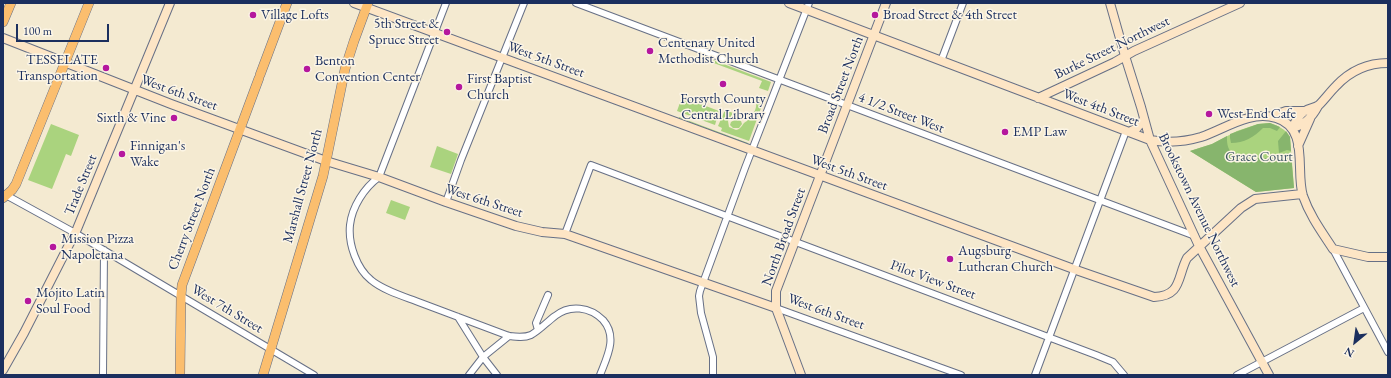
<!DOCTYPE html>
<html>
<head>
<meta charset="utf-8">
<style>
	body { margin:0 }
	#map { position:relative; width:1391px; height:378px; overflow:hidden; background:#f4ead1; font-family:"EB Garamond",serif }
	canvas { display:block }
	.frame { position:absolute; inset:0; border:4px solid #1b2f5e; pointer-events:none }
	.north { position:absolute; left:1335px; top:322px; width:40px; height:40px; -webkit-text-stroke:3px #fcf5e5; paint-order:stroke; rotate:209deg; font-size:11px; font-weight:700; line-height:16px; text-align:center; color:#1b2f5e }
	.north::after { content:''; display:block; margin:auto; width:14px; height:18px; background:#1b2f5e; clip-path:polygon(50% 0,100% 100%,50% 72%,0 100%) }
	.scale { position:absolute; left:16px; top:24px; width:93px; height:18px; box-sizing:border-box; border:2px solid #1b2f5e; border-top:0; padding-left:5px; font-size:12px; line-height:14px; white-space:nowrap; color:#1b2f5e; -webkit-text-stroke:3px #fcf5e5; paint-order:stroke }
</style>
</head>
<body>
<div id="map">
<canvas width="1391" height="378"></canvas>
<div class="frame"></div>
<div class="north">N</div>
<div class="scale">100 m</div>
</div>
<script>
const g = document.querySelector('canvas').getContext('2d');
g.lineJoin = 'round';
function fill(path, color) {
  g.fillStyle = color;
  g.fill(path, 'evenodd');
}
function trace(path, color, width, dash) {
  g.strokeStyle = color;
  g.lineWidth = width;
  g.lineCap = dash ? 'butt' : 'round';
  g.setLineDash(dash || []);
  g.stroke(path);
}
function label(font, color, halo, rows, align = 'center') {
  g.font = font + ' "EB Garamond",serif';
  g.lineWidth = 3;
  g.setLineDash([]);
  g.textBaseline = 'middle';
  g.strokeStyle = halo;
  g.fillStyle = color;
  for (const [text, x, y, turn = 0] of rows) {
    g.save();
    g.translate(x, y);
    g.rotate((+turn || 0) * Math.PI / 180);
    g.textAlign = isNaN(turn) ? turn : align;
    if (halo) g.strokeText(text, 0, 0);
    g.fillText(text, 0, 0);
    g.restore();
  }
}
const green = new Path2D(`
	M713,60L771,82L768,91L759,88L762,81L711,62Z
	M757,95L765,97L749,141L721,131L722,128L718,126L725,110L733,113L728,121L729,127L736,130C742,129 742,123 747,121L749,114L752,115C754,113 757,107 756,104L754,103Z
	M682,97L719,111L715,125L677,111Z
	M679,117L748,143L747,144L679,118Z
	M736,119L741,121L742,124L739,128H733L730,125L731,122Z
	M1270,123C1279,126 1285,129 1290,137L1294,188L1256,192L1190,151L1212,144L1237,131L1258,124Z
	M51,124L79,135L71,156L66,154L52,189L28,180Z
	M437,146L458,154L451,174L430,167Z
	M391,200L410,207L405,220L386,213Z`);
const forest = new Path2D(`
	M1270,123L1280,127L1277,131L1270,128H1263C1254,137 1244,143 1231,143L1230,138V134L1258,124Z
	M1286,131L1290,137L1291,151L1287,150L1279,153L1278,141Z
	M1227,136C1226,155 1236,156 1252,160L1255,158H1277L1287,153L1291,154L1294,188L1256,192L1190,151L1212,144Z`);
const street = new Path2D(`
	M446,3L379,177C364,188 352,207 350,225C348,244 357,269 371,280C384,291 406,297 421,303C450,314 480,325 509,336C517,337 524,338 531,335C540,330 547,322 555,316C570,304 590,307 603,320C618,337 607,357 600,375
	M576,3L1195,236
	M941,61L963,3
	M4,194L75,233L314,375
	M446,202L461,160L524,3
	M565,234L591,165L1096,355L1113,362L1124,375
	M1333,249L1388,352
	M776,308L961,375
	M458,317L483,357L497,375
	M538,330L536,323L548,295
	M103,375L104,250
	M469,375L483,357L509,336
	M713,375V357L701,313L699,296L700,291L745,168L809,3
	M1035,375L1126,131
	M1237,375L1364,308`);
const secondary = new Path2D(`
	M354,3L1079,271L1154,297C1182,296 1177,277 1187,258L1241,208L1255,199L1302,194
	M789,3L1150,140C1167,143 1184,142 1201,137C1225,129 1250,110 1276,118C1310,128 1295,171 1303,196C1310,216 1322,232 1333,249L1368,257H1388
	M1110,3L1125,56L1141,107L1150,140L1199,246L1269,375
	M3,38L171,104L326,161L379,177L446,202L516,226L542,232L565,234L776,308
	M1038,98L1115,62L1134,51L1240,3
	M1272,116L1286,111H1305
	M1292,128C1295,122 1299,115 1305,111C1309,108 1315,108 1319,105C1325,99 1330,92 1336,86C1350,71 1367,63 1388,63
	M1292,128C1305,125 1312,117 1318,106
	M1129,132L1137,128L1144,119
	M1298,146L1310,119
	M3,370L24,333L77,229L170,3
	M801,375L776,308V291L886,3`);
const primary = new Path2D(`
	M3,22L11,3
	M260,75L287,3
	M3,198L12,190L16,184L89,3
	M180,375L181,296L182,285L259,78
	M263,375L323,176L345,69L354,41L368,3`);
const markers = [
	[253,15,4,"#b5179e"],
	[875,15,4,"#b5179e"],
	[447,32,4,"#b5179e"],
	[650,51,4,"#b5179e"],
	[106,68,4,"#b5179e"],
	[307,69,4,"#b5179e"],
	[723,84,4,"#b5179e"],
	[459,87,4,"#b5179e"],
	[1209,114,4,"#b5179e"],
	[174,118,4,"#b5179e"],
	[1005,132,4,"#b5179e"],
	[122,154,4,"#b5179e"],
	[53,247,4,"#b5179e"],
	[950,259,4,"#b5179e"],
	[28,301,4,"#b5179e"]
];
const poiNames = [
	["Village Lofts",261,15],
	["Broad Street & 4th Street",883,15],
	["5th Street &",439,24,"right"],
	["Spruce Street",439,40,"right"],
	["Centenary United",658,43],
	["Methodist Church",658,59],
	["TESSELATE",98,60,"right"],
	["Transportation",98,76,"right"],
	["Benton",315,61],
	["Convention Center",315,77],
	["First Baptist",467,79],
	["Church",467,95],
	["Forsyth County",723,99,"center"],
	["Central Library",723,115,"center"],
	["West End Cafe",1217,114],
	["Sixth & Vine",166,118,"right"],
	["EMP Law",1013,132],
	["Finnigan's",130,146],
	["Wake",130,162],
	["Mission Pizza",61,239],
	["Napoletana",61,255],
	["Augsburg",958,251],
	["Lutheran Church",958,267],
	["Mojito Latin",36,293],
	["Soul Food",36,309]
];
const streetNames = [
	["Burke Street Northwest",1112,48,-26],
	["West 5th Street",546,60,20],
	["Broad Street North",841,85,-69],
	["West 6th Street",179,93,20],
	["West 4th Street",1101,108,21],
	["4 1/2 Street West",901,113,21],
	["West 5th Street",849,173,20],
	["Trade Street",81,185,-68],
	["Marshall Street North",303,186,-75],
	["West 6th Street",484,201,18],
	["Brookstown Avenue Northwest",1199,210,64],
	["Cherry Street North",192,219,-69],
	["North Broad Street",784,237,-70],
	["Pilot View Street",933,280,20],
	["West 7th Street",227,309,31],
	["West 6th Street",826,312,20]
];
const parkNames = [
	["Grace Court",1259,157]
];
fill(green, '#aad37e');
fill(forest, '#87b56d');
trace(street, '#677086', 8);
trace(secondary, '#677086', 10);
trace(primary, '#677086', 10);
trace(street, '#fff', 6);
trace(secondary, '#fde5c5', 8);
trace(primary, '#fbbe6e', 9);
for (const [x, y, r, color] of markers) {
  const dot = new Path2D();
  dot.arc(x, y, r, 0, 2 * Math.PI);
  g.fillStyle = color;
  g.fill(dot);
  trace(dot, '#fcf5e5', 1.5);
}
label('14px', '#1b2f5e', '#fcf5e5', poiNames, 'left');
label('14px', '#1b2f5e', '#fcf5e5', streetNames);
label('14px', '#3f5866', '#fcf5e5', parkNames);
</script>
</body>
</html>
